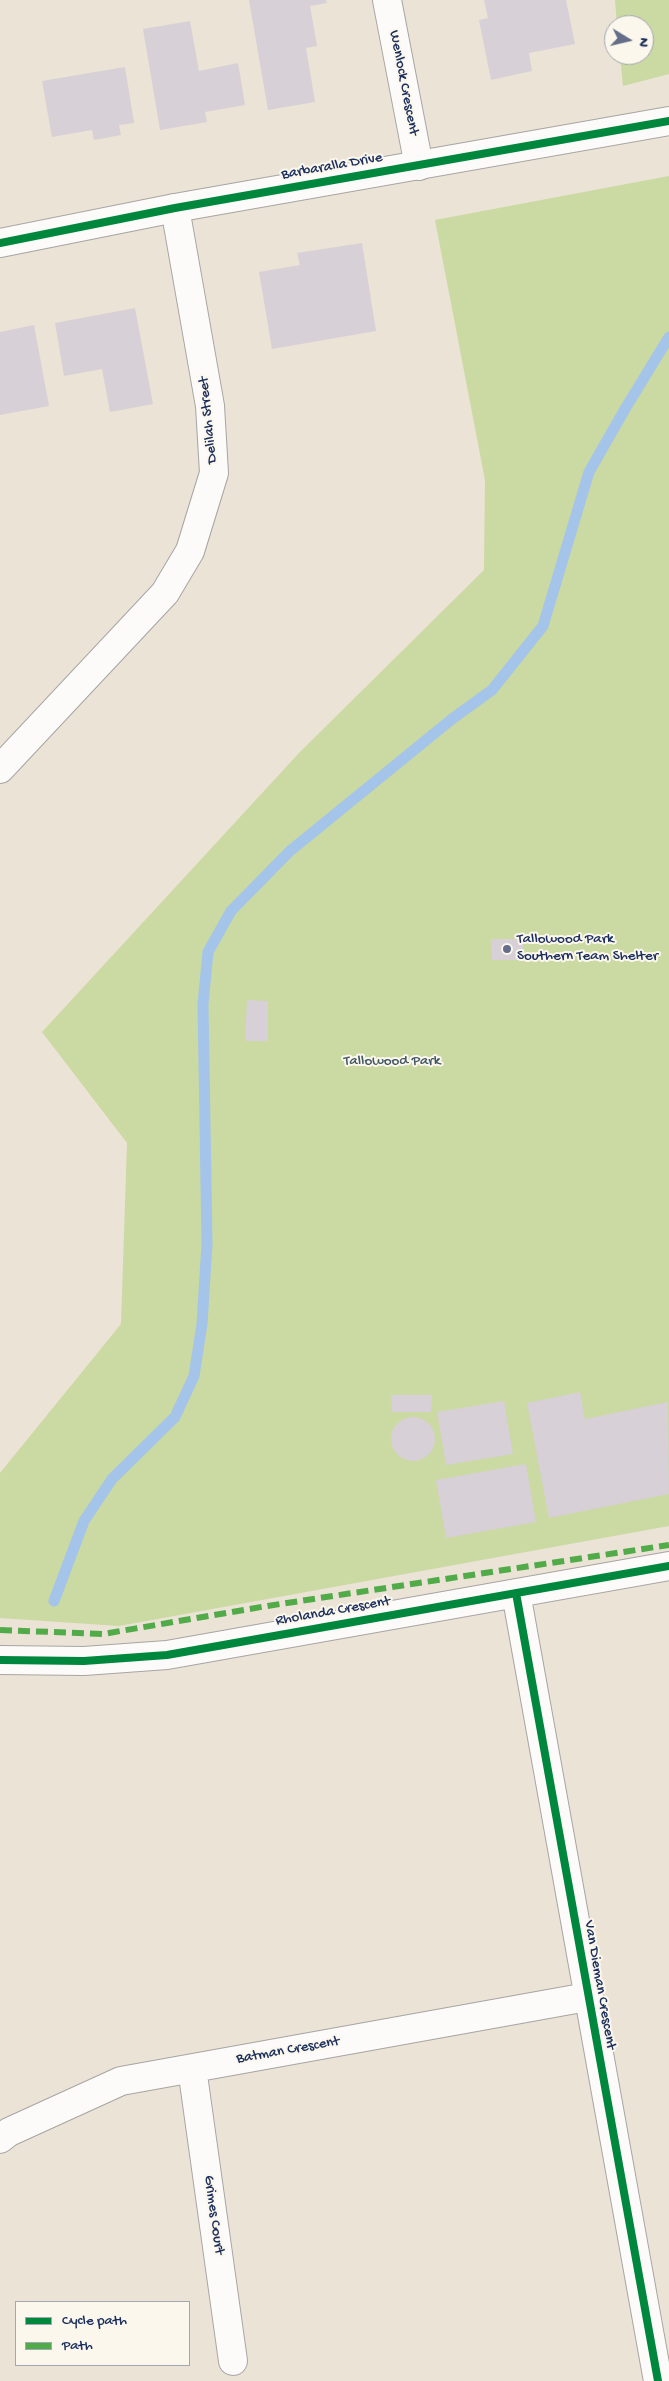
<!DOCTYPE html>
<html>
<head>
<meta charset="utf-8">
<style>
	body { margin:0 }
	#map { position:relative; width:669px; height:2381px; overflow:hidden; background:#ebe3d5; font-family:"Gochi Hand",sans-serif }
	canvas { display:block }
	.legend { position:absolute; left:15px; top:2301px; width:175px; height:65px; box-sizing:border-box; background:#fbf7ec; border:1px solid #a1a7b3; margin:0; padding:6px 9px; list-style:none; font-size:15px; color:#1b2f5e }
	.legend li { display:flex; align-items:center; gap:10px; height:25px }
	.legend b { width:25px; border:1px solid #a1a7b3 }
	.north { position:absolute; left:604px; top:15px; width:50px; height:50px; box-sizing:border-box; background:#fbf7ec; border:1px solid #a1a7b3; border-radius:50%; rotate:99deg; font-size:14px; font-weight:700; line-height:20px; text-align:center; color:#1b2f5e }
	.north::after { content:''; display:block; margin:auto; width:18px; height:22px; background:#646e88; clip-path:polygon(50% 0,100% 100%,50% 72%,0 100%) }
</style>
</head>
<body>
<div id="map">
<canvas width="669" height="2381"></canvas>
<ul class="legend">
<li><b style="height:6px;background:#00873e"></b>Cycle path</li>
<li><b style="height:6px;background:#52ab49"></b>Path</li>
</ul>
<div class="north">N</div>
</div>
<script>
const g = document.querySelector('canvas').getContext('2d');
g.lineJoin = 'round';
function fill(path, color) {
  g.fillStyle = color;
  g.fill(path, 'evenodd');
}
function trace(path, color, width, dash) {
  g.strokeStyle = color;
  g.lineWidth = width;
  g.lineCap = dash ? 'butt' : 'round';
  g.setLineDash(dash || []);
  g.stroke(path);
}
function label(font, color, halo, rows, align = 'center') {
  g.font = font + ' "Gochi Hand",sans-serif';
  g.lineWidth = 4;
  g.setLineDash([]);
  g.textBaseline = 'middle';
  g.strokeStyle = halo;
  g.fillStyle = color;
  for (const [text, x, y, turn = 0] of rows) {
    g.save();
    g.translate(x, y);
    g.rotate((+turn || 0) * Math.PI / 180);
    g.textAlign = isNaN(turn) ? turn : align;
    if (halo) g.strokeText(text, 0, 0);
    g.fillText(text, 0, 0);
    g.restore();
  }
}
const green = new Path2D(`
	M615,0H669V74L623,86L620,55H644V25H617Z
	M669,176V1526L119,1626L0,1618V1473L121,1324L127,1143L42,1032L299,753L484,570L485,480L435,220Z`);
const stream = new Path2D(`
	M54,1601L84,1521L112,1479L175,1417L194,1376L202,1324L207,1244L203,1004L208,952L231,911L290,851L452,719L492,690L543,626L589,472L625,409L669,337`);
const building = new Path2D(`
	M249,0H326L327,3L310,6L317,46L306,48L315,102L268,110Z
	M484,0H566L575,44L529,53L532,71L491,80L479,20L488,18Z
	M190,21L199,71L238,63L245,105L205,112L207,122L160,130L143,29Z
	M125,67L134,123L119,125L121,135L94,140L92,130L52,137L42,81Z
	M362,243L376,331L272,349L259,272L300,265L297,253Z
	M135,308L153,404L110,412L102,369L64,376L55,323Z
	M34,325L49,406L0,415V332Z
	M491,939H523V960H492Z
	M247,1000L268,1001V1041H245Z
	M580,1392L585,1419L668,1402L669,1494L549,1518L527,1403Z
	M391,1395H432L431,1412H392Z
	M504,1401L513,1454L446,1465L437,1412Z
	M391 1439a22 22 0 1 1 44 0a22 22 0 1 1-44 0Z
	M526,1464L536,1522L446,1538L436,1480Z`);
const minor = new Path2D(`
	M387,0L419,166
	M0,769L165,593L190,551L214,473L210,406L175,208
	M516,1593L658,2381
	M0,1660L84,1661L167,1655L669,1566
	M192,2068L233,2361
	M0,2139L9,2132L121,2081L587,1997`);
const tertiary = new Path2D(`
	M0,243L175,208L669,121`);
const quiet = new Path2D(`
	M0,1630L103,1634L267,1606L669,1545`);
const cycleway = new Path2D(`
	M0,243L175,208L669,121
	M516,1593L658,2381
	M0,1660L84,1661L167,1655L669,1566`);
const markers = [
	[507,949,5,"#646e88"]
];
const streetNames = [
	["Wenlock Crescent",403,83,79],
	["Barbaralla Drive",332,167,-10],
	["Delilah Street",209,420,-96],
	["Rholanda Crescent",333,1612,-10],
	["Van Dieman Crescent",599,1985,80],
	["Batman Crescent",288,2051,-10],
	["Grimes Court",213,2215,82]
];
const poiNames = [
	["Tallowood Park",517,940],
	["Southern Team Shelter",517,957]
];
const parkNames = [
	["Tallowood Park",392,1062]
];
fill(green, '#cbd9a2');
trace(stream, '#a5c4e9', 11);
fill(building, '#d7d0d7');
trace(minor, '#a7a5a4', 30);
trace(tertiary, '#a7a5a4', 30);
trace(minor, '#fcfbf9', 28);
trace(tertiary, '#fcfbf9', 28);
trace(quiet, '#52ab49', 6, [12, 6]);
trace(cycleway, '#00873e', 8);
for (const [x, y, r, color] of markers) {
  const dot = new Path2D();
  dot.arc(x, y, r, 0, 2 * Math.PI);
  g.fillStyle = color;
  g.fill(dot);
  trace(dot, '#fbf7ec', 2);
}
label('15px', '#1b2f5e', '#fbf7ec', streetNames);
label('15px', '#1b2f5e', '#fbf7ec', poiNames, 'left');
label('15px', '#405764', '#fbf7ec', parkNames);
</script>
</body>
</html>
